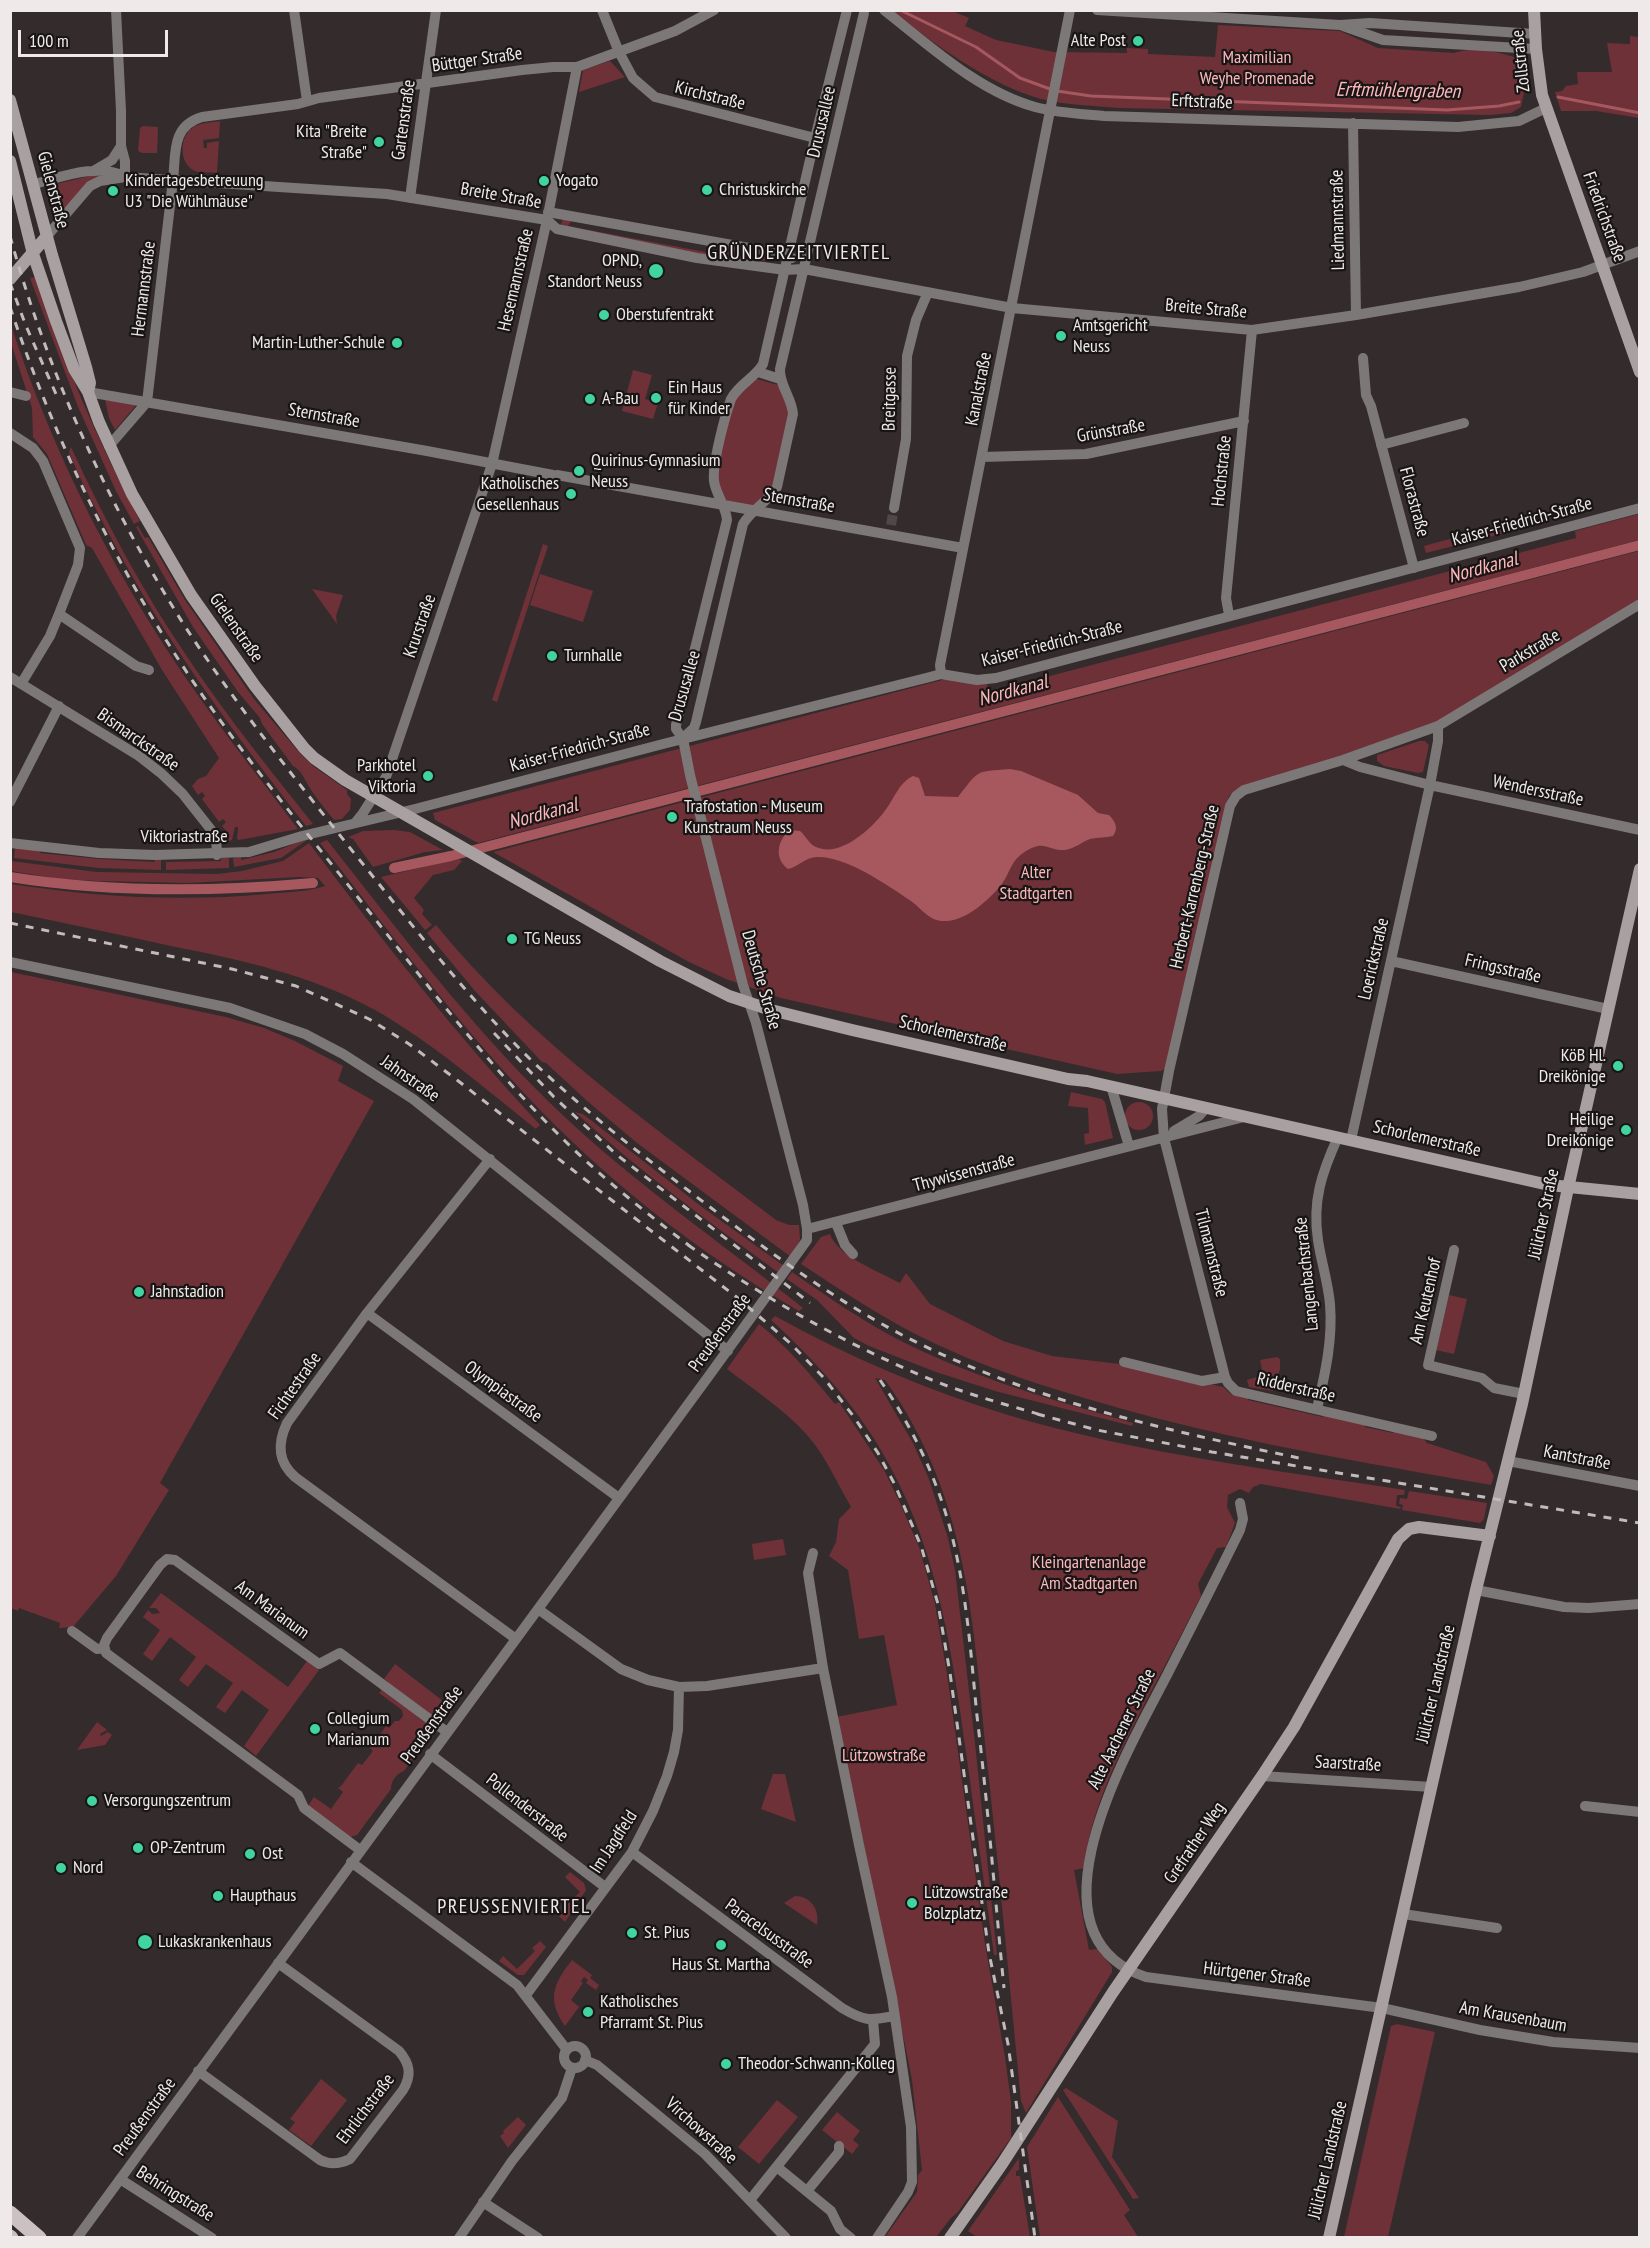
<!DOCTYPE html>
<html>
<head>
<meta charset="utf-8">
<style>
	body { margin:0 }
	#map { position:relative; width:1650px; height:2248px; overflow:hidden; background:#342b2c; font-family:"PT Sans Narrow",sans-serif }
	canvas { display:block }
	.frame { position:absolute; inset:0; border:12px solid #efe9e9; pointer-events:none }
	.scale { position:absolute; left:18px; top:30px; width:150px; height:27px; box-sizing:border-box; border:3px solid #efe9e9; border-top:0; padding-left:8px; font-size:18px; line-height:21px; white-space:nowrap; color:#efe9e9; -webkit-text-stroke:4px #191515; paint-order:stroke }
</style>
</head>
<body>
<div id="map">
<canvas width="1650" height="2248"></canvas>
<div class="frame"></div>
<div class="scale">100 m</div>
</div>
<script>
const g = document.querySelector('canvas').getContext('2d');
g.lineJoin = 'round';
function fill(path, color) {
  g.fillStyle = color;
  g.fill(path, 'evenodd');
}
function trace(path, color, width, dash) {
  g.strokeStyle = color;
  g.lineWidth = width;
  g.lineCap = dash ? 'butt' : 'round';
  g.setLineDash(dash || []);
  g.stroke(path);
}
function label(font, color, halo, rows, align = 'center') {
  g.font = font + ' "PT Sans Narrow",sans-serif';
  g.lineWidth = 4.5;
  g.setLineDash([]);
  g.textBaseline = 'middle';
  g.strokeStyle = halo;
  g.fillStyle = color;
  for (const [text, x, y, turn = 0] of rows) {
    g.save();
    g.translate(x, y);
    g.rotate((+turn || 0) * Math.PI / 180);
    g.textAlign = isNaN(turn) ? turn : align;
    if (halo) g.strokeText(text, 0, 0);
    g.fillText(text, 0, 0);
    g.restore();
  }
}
const green = new Path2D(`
	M892,11H952L969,18L965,26L996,40L1054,52L1127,53V48L1148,49V54L1215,57L1218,25L1340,31L1378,48L1454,53C1477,45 1502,53 1524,60L1526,82L1521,107L1511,113L1491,115L1119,108C1093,106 1067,105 1041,99C990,85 934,44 892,11Z
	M1630,36L1639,37V118L1596,111H1561L1555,92L1562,91L1566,86L1578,84L1577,72H1612L1607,43L1630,44Z
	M610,61L625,77L579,92L583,70Z
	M220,121L219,138L203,140L204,148H207V143L219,141L217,173C211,172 204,173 198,172C179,167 178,139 192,128C200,122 210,123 220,121Z
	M143,126L158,127L157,153H142L138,151L140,128Z
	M94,175L105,177L59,215L52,185Z
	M563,218L572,220L568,226L721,255L727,249L770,257V261L704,255L567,227L561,224Z
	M36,277C63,362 98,441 140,521L134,524L116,491L78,407L30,278Z
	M10,322C48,439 102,550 169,653C209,714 254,771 298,829L239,840L237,839L238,827H235L232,840L227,842V832L222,826L226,822L223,819L219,822L202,799L205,796L202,792L198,795L192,786L198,779L206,776L219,758L162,670L92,548L86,545L47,454L33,437L32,408L11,343Z
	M633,370L652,375L645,399L658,403L653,419L622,411Z
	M753,378L782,386L790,402L776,487L754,508L725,503L715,470L731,403Z
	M105,400L137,404L115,430L109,418Z
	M71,447C105,521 144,594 190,661C228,718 271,771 313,824L306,826C233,732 164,639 109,534C95,507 80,480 69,452Z
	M1639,514V540L478,843L435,820L433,813L946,679L987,684L989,692L1576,538L1575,531Z
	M138,526L145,538L148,537L185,600L254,699L297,750L313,766L347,790V794L351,799L350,810L342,819L334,820C326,810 315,797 308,785C303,777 302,771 293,766L262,724L260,718L238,692L193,627L136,527Z
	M1503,529L1504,533L1426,553L1424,546L1450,539L1451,542Z
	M543,544L548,546L497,702L492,700Z
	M1639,551V600L1444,719L1331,760L1236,790L1229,796L1165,1069L1161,1071L1117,1074L781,998L726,979L689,962L493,852Z
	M540,574L593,591L583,622L530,605Z
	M312,589L343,595L336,616L337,624Z
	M1419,741H1425L1429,745L1423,772L1418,773L1384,766L1377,761V755Z
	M394,830L410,832L443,850L425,852L373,867L353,839L348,837L363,831Z
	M306,839L307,840L281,858L234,867L233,858L241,857V860L274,852Z
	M327,840C398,930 468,1023 550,1103C628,1179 718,1240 803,1308L799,1311C697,1252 603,1178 523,1092C450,1014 386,927 320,843Z
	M309,843C382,940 457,1036 540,1125L536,1129C484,1088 433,1043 375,1010C311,975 242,960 171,946C118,934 64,923 11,912V884C95,897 181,902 267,894C286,892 307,892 325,886L318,878L298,877L188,883L97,881L60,879L11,871V861L97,872L217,874L242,871L283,861Z
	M15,848L40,850V853L99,859L155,862V859H161V870L99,868L14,858Z
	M221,858H229V868L166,870V862L221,861Z
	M458,859L462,861L454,870L433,875L414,898L424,910L422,914L432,925L425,930L381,877Z
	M436,925C531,1042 657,1129 776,1220L789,1225H799L800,1240L791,1257L637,1143L586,1100L546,1063L542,1062L475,991L427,933Z
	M11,972L226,1017L264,1028L295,1041L343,1066L338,1081L374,1101L160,1483L169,1490L116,1576L73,1627L59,1628L60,1623L19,1608L18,1611L11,1608Z
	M1071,1092L1102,1099L1105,1102L1113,1138L1085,1145L1084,1134L1089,1133L1088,1108L1068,1106Z
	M1125 1116a14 14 0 1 1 28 0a14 14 0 1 1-28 0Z
	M575,1112L583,1114L702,1207L784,1266L779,1273C709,1222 639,1171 575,1112Z
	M830,1234C837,1256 880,1272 900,1283L906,1273L930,1304L1003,1341L1052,1356L1120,1364L1223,1387L1231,1394L1249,1397L1248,1400L1323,1417L1324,1414L1366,1424L1365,1427L1393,1433L1394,1430L1422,1437L1427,1443L1486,1462L1494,1476L1491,1485C1361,1462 1232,1441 1105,1404C1041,1386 977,1365 917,1335C877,1314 839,1289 801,1264L821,1237Z
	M792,1272C828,1297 865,1323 905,1343C977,1379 1056,1401 1133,1423L1132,1426L995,1391L936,1372L869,1346L854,1338L817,1300L787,1279Z
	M1449,1295L1467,1299L1454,1354L1436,1350Z
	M775,1316C849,1357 926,1390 1008,1415C1135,1453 1274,1470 1405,1490L1404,1495H1397L1396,1506L1401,1507L1400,1509L1261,1484L1253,1487L1249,1493L1240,1489L1228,1495L1227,1507L1235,1523L1226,1547L1217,1548L1198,1584L1201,1596C1183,1631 1165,1666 1146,1701C1119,1754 1091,1808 1084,1868L1074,1870L1089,1950L1097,1949L1112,1967V1972L1026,2113L1021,2101C1010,1990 1000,1880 988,1770C973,1629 971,1500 885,1380L875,1378L913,1443L929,1479L948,1538L955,1570L975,1743L997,1955H994C985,1888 975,1820 966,1752C952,1653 939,1558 891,1468C861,1411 818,1363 771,1320Z
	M759,1324C788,1347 811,1375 835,1404L839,1402L884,1470L900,1503L919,1547L935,1604L947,1674L985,1944L1005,2057L1011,2102V2138L958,2212L951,2218L936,2237H885L917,2192L918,2175L922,2170L912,2080L895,1995L836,1717L897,1705L884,1635L859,1639L848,1570L829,1556L836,1542L839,1519L851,1507C837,1483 825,1455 807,1435C784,1409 754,1390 727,1369Z
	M1277,1357L1280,1359V1369L1273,1391L1249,1387L1247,1380L1263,1375L1260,1360Z
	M1409,1491L1487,1503L1484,1519L1480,1523L1402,1510L1403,1505L1399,1504L1400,1498L1407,1499Z
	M783,1539L786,1555L754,1560L752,1544Z
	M161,1593L288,1687L307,1661L319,1670L256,1756L244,1746L269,1710L242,1690L225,1713L216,1707L233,1683L206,1664L188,1687L179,1680L196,1657L170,1637L152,1661L143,1654L160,1630L143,1617L148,1610L152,1614L160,1613L156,1608H149Z
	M395,1664L443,1701L432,1715V1733L404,1771C396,1774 391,1781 391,1789L357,1835L350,1837L308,1806L314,1797L331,1809L343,1792L338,1788L341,1786L358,1763L362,1765L373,1751L370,1748L386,1726L389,1728L395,1721H399L403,1716L402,1710L379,1693L388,1682L384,1679Z
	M97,1722L107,1730L100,1734L101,1736L108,1732L112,1735L105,1745L77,1750Z
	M773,1774H785L796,1822L761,1809Z
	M570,1872L584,1883L586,1890L565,1922L559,1916L564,1912L562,1909L580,1892L565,1877Z
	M795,1896C810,1896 820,1909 817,1925L784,1903Z
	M540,1941L546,1947L524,1975H518L499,1961L503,1956L517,1969L535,1951L532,1948Z
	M572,1960L592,1975L590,1978L599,1985L596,1990L586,1983L588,1980L584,1977L581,1981L583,1983L571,2000L579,2007L565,2026C546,1999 554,1983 572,1960Z
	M1397,2024L1435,2032L1388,2237H1344L1391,2026Z
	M321,2079L347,2100L311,2146L289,2130L295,2122L290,2119Z
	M1066,2088L1118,2121L1112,2157L1139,2198L1133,2199L1063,2090Z
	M1058,2097L1130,2210L1124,2215L1138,2237H1040L1027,2147Z
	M777,2100L798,2117L759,2164L738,2147Z
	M837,2112L860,2131L853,2140L859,2145L852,2154L822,2130Z
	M518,2117L526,2125L508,2148L500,2136L504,2133L503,2131Z
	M1019,2158V2170L1016,2171V2176H1020L1030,2237H977L968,2231Z`);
const water = new Path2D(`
	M1010,769L1021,771L1078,795L1098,813L1109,815C1115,821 1119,828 1113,836C1106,838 1098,837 1090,839C1082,842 1074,849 1065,850C1048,851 1045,839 1026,851C1010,861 1011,871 1002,884C990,899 966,921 946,921C930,922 923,910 911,901C887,885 846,856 817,857C806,857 798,867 788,869C774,859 777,840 790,830L800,831C806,836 809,844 816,847C840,858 871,829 884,812C894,800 898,783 913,776L919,778L925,796L958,797C980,769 974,772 1010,769Z`);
const stream = new Path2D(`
	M900,10L976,47L1020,78L1050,89
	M1057,91L1091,96L1447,110L1499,106L1519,102
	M1558,97L1640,113`);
const canal = new Path2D(`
	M394,868L451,856L1640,545
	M10,877C111,893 212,892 313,883`);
const streetTunnel = new Path2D(`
	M891,525L894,508`);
const street = new Path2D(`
	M116,10L121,111V146L125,161V177
	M294,10L307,101
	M602,10L619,52L633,78L655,97L815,138
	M884,10C930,46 978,91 1035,107C1058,113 1081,114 1104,116L1458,127L1519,121L1546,108
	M1097,10L1340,25L1370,23L1535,34
	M1343,26L1383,40L1536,49
	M1353,123L1356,315
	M95,170L112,160L121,146
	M34,184C62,177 97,163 124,176
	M410,198L436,10
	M548,212L788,255L792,258
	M47,236L90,186L100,181L125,177L387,194L547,220L557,229L697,258L785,270L804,269L1012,308L1252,330L1356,315L1519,287L1583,272L1640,251
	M1363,358L1366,395L1371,406L1414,568
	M758,372L780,379
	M10,392L26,396
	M88,392L427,451L553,475
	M147,402L173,180C176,154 171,126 202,117L298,104L319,98L522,70L553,67H577L675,31L714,10
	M10,433L33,448L43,461L80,548L78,565L59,614L50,636L21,684
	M1381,445L1464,423
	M109,446L147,402
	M982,457L1086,454L1244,421
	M557,475L963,548
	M894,508L906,439L907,356L916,320L928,292
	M59,614L136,666L149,670
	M1229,615L1226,598L1252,330
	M941,674L940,665L1070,10
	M10,677L139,756L162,774L182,793L216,836L217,855
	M683,738L694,728L696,722L743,524C752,509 768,502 777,487L793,414C792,398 779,385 780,369L864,13
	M1343,760L1360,767L1430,785L1640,830
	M10,802L59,706
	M355,823L363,813L386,777L492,464L547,220L577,67
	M10,843L99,853L155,855L249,852L302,836L415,809L663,744L930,677L941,674L977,680L996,678L1640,508
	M1391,961L1608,1009
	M10,962L230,1008L305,1034L343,1054L413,1099L728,1351
	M1111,1086L1129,1146
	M1174,1131L1199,1116L1206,1108
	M1351,1140L1430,785L1438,741V726
	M490,1159L367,1313L287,1423C277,1444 278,1462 295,1477L516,1639
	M836,1223L845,1245L853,1254
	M807,1229L1244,1117
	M1454,1250L1428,1365L1482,1378L1494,1388L1524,1394
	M367,1313L619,1498
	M1124,1362L1202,1381L1225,1377
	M1317,1409C1325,1374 1333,1340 1330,1304C1328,1282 1321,1261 1318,1240C1312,1201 1322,1172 1338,1137
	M1432,1436L1236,1391L1228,1383L1225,1377L1164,1138L1162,1109L1169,1071L1230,806L1236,796L1244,790L1343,760L1438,726L1640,604
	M1508,1461L1640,1486
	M1240,1503L1243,1519L1240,1530C1216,1579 1191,1628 1166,1677C1129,1748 1019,1935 1146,1977L1382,2008L1480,2030L1553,2042L1640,2048
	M813,1553L808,1573L823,1668L859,1845L892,1997L911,2127L912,2182L908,2192L877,2238
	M1476,1590L1564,1607L1589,1608L1640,1604
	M538,1609L621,1669L648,1680L679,1687L707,1686L823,1668
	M72,1631L97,1649L104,1648
	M430,1754L605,1887
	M1262,1776L1431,1787
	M1585,1806L1640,1812
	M360,1850L304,1808L298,1795L106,1653L104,1645L107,1638L160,1565L167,1559L175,1560L319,1664L340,1653L447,1732
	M632,1852L842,2008C864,2021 869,2021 894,2016
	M351,1862L517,1985L567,2050
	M1403,1914L1497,1928
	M526,1995L632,1852L653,1811L667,1776L674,1752L678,1730L679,1687
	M564 2057a11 11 0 1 1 22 0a11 11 0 1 1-22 0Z
	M585,2060L597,2065L705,2154L786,2238
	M198,2071L320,2160C330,2165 340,2164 350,2159L403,2090C412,2075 410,2064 399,2051L278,1963
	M777,2167L831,2211L840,2229L851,2238
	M120,2179L212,2238
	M807,2191L839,2152V2146
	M750,2200L875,2044L873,2020
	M483,2202L538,2238
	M77,2238L711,1373L807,1240V1229L803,1205L756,1023L743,985L690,775L683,739L676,729V725L727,520C726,506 716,495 714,481C712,464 725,416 731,399C739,384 755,378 763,364L815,138L847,10
	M459,2238L512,2161L562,2098L572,2068`);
const secondary = new Path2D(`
	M1534,10L1536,49L1542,95L1640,372
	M10,100L52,255L86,367L90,383L88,392
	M10,161L33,254L56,321L74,369L88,392L99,422L132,494L191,595L255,686L304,748L314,758L345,780L660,961L729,996L771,1010L852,1030L1068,1079L1087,1081L1549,1185L1640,1194
	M10,279L47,236
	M950,2238L1002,2164L1113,1992L1262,1776L1294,1727L1398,1539L1409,1529L1419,1527L1490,1536
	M1329,2238L1476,1590L1522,1404L1568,1188L1640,869`);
const primary = new Path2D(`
	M10,2213L39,2238
	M10,2237L11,2238`);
const rail = new Path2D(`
	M10,236C48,374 109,507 186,628C237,706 296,780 354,853C411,923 466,996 530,1059C580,1107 634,1149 689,1191C758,1244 829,1297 906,1337C1029,1400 1165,1430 1299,1458
	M10,283L26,326L56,394
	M10,307C54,437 112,560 188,674C242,755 304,829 364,905C425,982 485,1061 555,1131C598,1175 646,1213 695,1250
	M10,923L232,969L296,986L369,1019L409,1044L457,1080L739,1299L791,1344L824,1378L854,1417L878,1453L895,1485L921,1546L938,1604L950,1673L989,1953L1008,2044L1035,2238
	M494,1033L554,1097L617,1155L810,1303
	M688,1245C765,1298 845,1344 932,1380C969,1395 1008,1405 1045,1416
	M880,1380C913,1428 938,1480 952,1536C967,1595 971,1656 977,1716C988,1807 995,1898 1004,1988
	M1037,1414L1097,1430L1212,1452L1640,1523`);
const markers = [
	[1138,41,6,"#41d4a1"],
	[379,142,6,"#41d4a1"],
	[544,181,6,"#41d4a1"],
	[707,190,6,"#41d4a1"],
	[113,191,6,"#41d4a1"],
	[656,271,8,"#41d4a1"],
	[604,315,6,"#41d4a1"],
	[1061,336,6,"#41d4a1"],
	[397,343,6,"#41d4a1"],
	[656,398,6,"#41d4a1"],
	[590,399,6,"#41d4a1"],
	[579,471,6,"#41d4a1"],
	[571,494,6,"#41d4a1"],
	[552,656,6,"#41d4a1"],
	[428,776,6,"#41d4a1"],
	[672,817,6,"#41d4a1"],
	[512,939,6,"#41d4a1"],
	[1618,1066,6,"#41d4a1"],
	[1626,1130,6,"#41d4a1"],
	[139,1292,6,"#41d4a1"],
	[315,1729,6,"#41d4a1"],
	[92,1801,6,"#41d4a1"],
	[138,1848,6,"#41d4a1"],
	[250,1854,6,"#41d4a1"],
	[61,1868,6,"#41d4a1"],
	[218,1896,6,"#41d4a1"],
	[912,1903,6,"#41d4a1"],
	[632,1933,6,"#41d4a1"],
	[145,1942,8,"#41d4a1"],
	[721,1945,6,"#41d4a1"],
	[588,2012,6,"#41d4a1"],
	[726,2064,6,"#41d4a1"]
];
const poiNames = [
	["Alte Post",1126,41,"right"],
	["Kita \"Breite",367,132,"right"],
	["Straße\"",367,153,"right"],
	["Kindertagesbetreuung",125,181],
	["U3 \"Die Wühlmäuse\"",125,202],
	["Yogato",556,181],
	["Christuskirche",719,190],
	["OPND,",642,261,"right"],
	["Standort Neuss",642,282,"right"],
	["Oberstufentrakt",616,315],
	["Amtsgericht",1073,326],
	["Neuss",1073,347],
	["Martin-Luther-Schule",385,343,"right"],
	["Ein Haus",668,388],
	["für Kinder",668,409],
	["A-Bau",602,399],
	["Quirinus-Gymnasium",591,461],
	["Neuss",591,482],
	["Katholisches",559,484,"right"],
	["Gesellenhaus",559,505,"right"],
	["Turnhalle",564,656],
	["Parkhotel",416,766,"right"],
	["Viktoria",416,787,"right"],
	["Trafostation - Museum",684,807],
	["Kunstraum Neuss",684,828],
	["TG Neuss",524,939],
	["KöB Hl.",1606,1056,"right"],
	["Dreikönige",1606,1077,"right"],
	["Heilige",1614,1120,"right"],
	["Dreikönige",1614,1141,"right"],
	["Jahnstadion",151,1292],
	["Collegium",327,1719],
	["Marianum",327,1740],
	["Versorgungszentrum",104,1801],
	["OP-Zentrum",150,1848],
	["Ost",262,1854],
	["Nord",73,1868],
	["Lützowstraße",924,1893],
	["Bolzplatz",924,1914],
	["Haupthaus",230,1896],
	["St. Pius",644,1933],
	["Lukaskrankenhaus",158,1942],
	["Haus St. Martha",721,1965,"center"],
	["Katholisches",600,2002],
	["Pfarramt St. Pius",600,2023],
	["Theodor-Schwann-Kolleg",738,2064]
];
const parkNames = [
	["Maximilian",1257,58],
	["Weyhe Promenade",1257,79],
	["Alter",1036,873],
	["Stadtgarten",1036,894],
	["Kleingartenanlage",1089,1563],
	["Am Stadtgarten",1089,1584],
	["Lützowstraße",884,1756]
];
const streetNames = [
	["Büttger Straße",477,60,-8],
	["Zollstraße",1521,61,-96],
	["Kirchstraße",710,96,14],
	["Erftstraße",1202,102,2],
	["Gartenstraße",404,120,-82],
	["Drususallee",822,122,-77],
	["Gielenstraße",53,190,75],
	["Breite Straße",501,196,10],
	["Friedrichstraße",1604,217,70],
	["Liedmannstraße",1338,220,-91],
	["Hesemannstraße",516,280,-77],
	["Hermannstraße",144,289,-83],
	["Breite Straße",1206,309,5],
	["Kanalstraße",979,389,-79],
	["Breitgasse",890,399,-89],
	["Sternstraße",324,416,10],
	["Grünstraße",1111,431,-10],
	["Hochstraße",1222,471,-84],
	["Sternstraße",799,501,10],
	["Florastraße",1414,502,75],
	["Kaiser-Friedrich-Straße",1522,522,-15],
	["Krurstraße",420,626,-71],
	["Gielenstraße",236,628,55],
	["Kaiser-Friedrich-Straße",1052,644,-14],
	["Parkstraße",1530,651,-31],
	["Drususallee",685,686,-74],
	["Bismarckstraße",138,740,35],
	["Kaiser-Friedrich-Straße",580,748,-15],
	["Wendersstraße",1538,791,12],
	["Viktoriastraße",184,837],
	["Herbert-Karrenberg-Straße",1195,887,-77],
	["Loerickstraße",1374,959,-77],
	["Fringsstraße",1503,969,13],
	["Deutsche Straße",761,980,74],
	["Schorlemerstraße",953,1034,13],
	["Jahnstraße",410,1079,35],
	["Schorlemerstraße",1427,1139,13],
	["Thywissenstraße",964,1173,-15],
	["Jülicher Straße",1544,1214,-78],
	["Tilmannstraße",1211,1253,76],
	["Langenbachstraße",1307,1274,-96],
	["Am Keutenhof",1426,1301,-77],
	["Preußenstraße",720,1333,-54],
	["Fichtestraße",295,1386,-55],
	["Ridderstraße",1296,1388,13],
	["Olympiastraße",503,1392,36],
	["Kantstraße",1577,1458,11],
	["Am Marianum",272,1610,36],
	["Jülicher Landstraße",1436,1684,-77],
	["Preußenstraße",432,1725,-54],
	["Alte Aachener Straße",1122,1729,-64],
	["Saarstraße",1348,1764,3],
	["Pollenderstraße",527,1808,38],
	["Im Jagdfeld",614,1842,-57],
	["Grefrather Weg",1195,1843,-56],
	["Paracelsusstraße",769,1934,36],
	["Hürtgener Straße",1257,1975,7],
	["Am Krausenbaum",1513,2017,10],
	["Ehrlichstraße",366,2109,-53],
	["Preußenstraße",145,2117,-54],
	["Virchowstraße",701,2131,42],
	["Jülicher Landstraße",1328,2160,-77],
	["Behringstraße",175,2194,32]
];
const waterNames = [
	["Erftmühlengraben",1398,91,1],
	["Nordkanal",1483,568,-15],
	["Nordkanal",1013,691,-15],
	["Nordkanal",543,814,-15]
];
const neighbourhoodNames = [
	["GRÜNDERZEITVIERTEL",799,253],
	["PREUSSENVIERTEL",514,1907]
];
fill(green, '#6e3138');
fill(water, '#a7575e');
trace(stream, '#a7575e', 3);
trace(canal, '#a7575e', 10);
trace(streetTunnel, '#504848', 10, [10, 5]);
trace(street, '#7d7878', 10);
trace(secondary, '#a9a1a1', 12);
trace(primary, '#cbc1c2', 15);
trace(rail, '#c2bbbc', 3, [8, 8]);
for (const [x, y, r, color] of markers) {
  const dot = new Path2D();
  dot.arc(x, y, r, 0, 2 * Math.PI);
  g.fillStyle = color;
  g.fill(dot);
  trace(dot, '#191515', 2);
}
label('18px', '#efe9e9', '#191515', poiNames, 'left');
label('18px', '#fdb8bc', '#191515', parkNames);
label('18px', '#efe9e9', '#191515', streetNames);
label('italic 20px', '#fdb8bb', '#191515', waterNames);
g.letterSpacing = '1.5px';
label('20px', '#efe9e9', '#191515', neighbourhoodNames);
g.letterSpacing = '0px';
</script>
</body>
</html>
